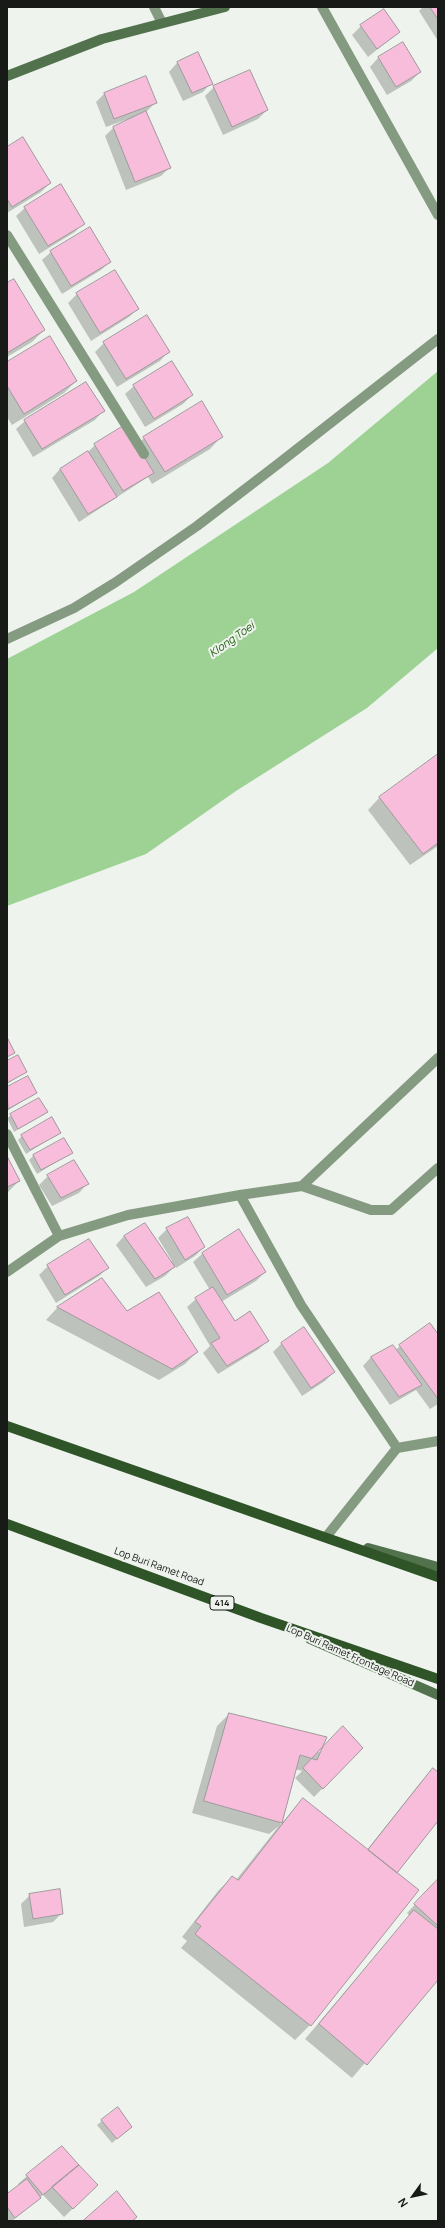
<!DOCTYPE html>
<html>
<head>
<meta charset="utf-8">
<style>
	body { margin:0 }
	#map { position:relative; width:445px; height:2228px; overflow:hidden; background:#eef3ed; font-family:Manrope,sans-serif }
	canvas { display:block }
	.frame { position:absolute; inset:0; border:8px solid #181a18; pointer-events:none }
	.north { position:absolute; left:393px; top:2176px; width:40px; height:40px; -webkit-text-stroke:3px #eef3ed; paint-order:stroke; rotate:237deg; font-size:11px; font-weight:700; line-height:16px; text-align:center; color:#181a18 }
	.north::after { content:''; display:block; margin:auto; width:14px; height:18px; background:#181a18; clip-path:polygon(50% 0,100% 100%,50% 72%,0 100%) }
</style>
</head>
<body>
<div id="map">
<canvas width="445" height="2228"></canvas>
<div class="frame"></div>
<div class="north">N</div>
</div>
<script>
const g = document.querySelector('canvas').getContext('2d');
g.lineJoin = 'round';
function fill(path, color) {
  g.fillStyle = color;
  g.fill(path, 'evenodd');
}
function trace(path, color, width, dash) {
  g.strokeStyle = color;
  g.lineWidth = width;
  g.lineCap = dash ? 'butt' : 'round';
  g.setLineDash(dash || []);
  g.stroke(path);
}
function label(font, color, halo, rows, align = 'center') {
  g.font = font + ' Manrope,sans-serif';
  g.lineWidth = 4;
  g.setLineDash([]);
  g.textBaseline = 'middle';
  g.strokeStyle = halo;
  g.fillStyle = color;
  for (const [text, x, y, turn = 0] of rows) {
    g.save();
    g.translate(x, y);
    g.rotate((+turn || 0) * Math.PI / 180);
    g.textAlign = isNaN(turn) ? turn : align;
    if (halo) g.strokeText(text, 0, 0);
    g.fillText(text, 0, 0);
    g.restore();
  }
}
const water = new Path2D(`
	M438,371V648L367,708L236,791L146,854L7,906V659L134,592L328,463Z`);
const shadow = new Path2D(`
	M423,7H438V41L419,11Z
	M361,26L399,32L368,57L352,35Z
	M403,44L420,72L411,81L387,95L370,67L378,58Z
	M177,63L211,83L203,92L183,101L169,72Z
	M214,87L267,110L258,119L223,135L205,96Z
	M104,94L155,103L146,112L170,167L161,176L126,190L105,136L114,127L129,120L128,119L106,127L96,102Z
	M7,148L50,183L41,192L7,213Z
	M25,208L83,223L75,232L39,254L16,216Z
	M51,252L110,262L101,270L62,294L42,260Z
	M7,284L44,330L32,342L7,357Z
	M77,294L137,309L129,317L91,341L68,303Z
	M104,343L168,352L160,361L117,387L95,352Z
	M7,363L76,381L64,393L12,425L7,417Z
	M134,386L192,395L183,404L145,427L125,394Z
	M103,411L95,420L33,457L16,429L25,421Z
	M222,436L210,449L152,484L148,477L79,522L52,478L60,469L87,453L95,445L136,446L144,438Z
	M438,755V846L410,865L368,810L380,797Z
	M7,1062L25,1072L7,1084Z
	M28,1078L36,1093L7,1111V1088Z
	M39,1099L47,1112L14,1132L7,1118Z
	M59,1133L26,1154L18,1140L22,1136Z
	M64,1139L71,1153L37,1174L29,1160L33,1156Z
	M7,1158L19,1181L7,1193Z
	M74,1162L87,1184L79,1193L52,1206L39,1185L48,1176Z
	M167,1229L204,1247L195,1256L176,1268L175,1266L165,1276L146,1287L116,1245L124,1236L170,1262L172,1261L158,1238Z
	M239,1231L265,1272L256,1281L221,1302L234,1323L267,1341L259,1349L218,1374L203,1353L210,1346L187,1307L196,1299L210,1290L193,1262L202,1254Z
	M48,1266L108,1267L99,1276L56,1303L39,1275Z
	M102,1279L127,1312L197,1352L185,1364L159,1380L46,1320L57,1308Z
	M430,1324L438,1336V1404L430,1409L416,1390L390,1405L363,1366L371,1357L395,1350Z
	M281,1344L334,1372L325,1381L302,1396L273,1352Z
	M229,1714L320,1752L362,1748L314,1797L295,1778L302,1771L295,1769L280,1825L303,1799L367,1850L421,1782L433,1770L438,1774V1820L396,1873L417,1890L310,2025L295,2040L181,1948L187,1941L182,1937L218,1891L232,1877L236,1880L279,1826L269,1834L192,1813L217,1726Z
	M438,1880V1978L352,2078L305,2039L410,1916L407,1913Z
	M30,1895L62,1913L53,1922L24,1927L21,1904Z
	M102,2121L131,2127L112,2143L97,2125Z
	M27,2176L88,2194L64,2217L43,2195L12,2221H7V2195L19,2186L18,2184Z`);
const building = new Path2D(`
	M430,7H438V19Z
	M384,9L400,32L377,49L360,25Z
	M403,42L421,72L396,87L378,57Z
	M198,52L213,84L192,93L177,62Z
	M250,70L268,110L232,127L213,86Z
	M146,76L157,103L114,119L104,93Z
	M146,111L171,168L135,182L113,127Z
	M23,137L51,183L12,207L7,199V147Z
	M61,184L85,224L48,246L24,207Z
	M90,227L111,262L71,286L50,251Z
	M115,270L139,309L100,333L76,293Z
	M14,279L45,330L7,353V283Z
	M147,315L170,352L126,379L103,342Z
	M50,336L77,381L24,414L7,386V362Z
	M172,361L193,395L154,419L133,385Z
	M86,382L105,411L42,449L24,420Z
	M202,401L223,437L165,472L143,437Z
	M125,425L154,473L123,491L94,444Z
	M88,451L117,497L88,514L60,469Z
	M438,754V843L423,854L379,797Z
	M7,1037L15,1053L7,1057Z
	M18,1055L27,1072L7,1083V1061Z
	M28,1076L37,1093L8,1109L7,1087Z
	M39,1098L48,1112L18,1129L10,1114Z
	M52,1117L61,1133L30,1150L21,1135Z
	M64,1138L73,1153L41,1170L33,1155Z
	M7,1156L20,1181L7,1187Z
	M74,1160L89,1184L61,1198L47,1175Z
	M188,1217L205,1247L185,1260L166,1228Z
	M145,1223L175,1267L155,1279L124,1236Z
	M239,1229L266,1272L227,1295L202,1253Z
	M89,1239L109,1268L65,1295L47,1265Z
	M102,1278L127,1311L159,1292L198,1352L172,1369L57,1307Z
	M213,1287L235,1321L250,1311L269,1341L227,1366L211,1343L220,1338L195,1298Z
	M430,1323L438,1334V1399L399,1345Z
	M304,1327L335,1372L311,1388L281,1343Z
	M393,1345L422,1385L399,1397L371,1357Z
	M229,1713L327,1737L317,1760L300,1755L282,1823L204,1801Z
	M343,1726L363,1748L323,1789L303,1768Z
	M433,1768L438,1772V1821L397,1873L368,1850Z
	M303,1798L419,1890L311,2026L195,1934L201,1926L195,1922L232,1876L238,1880Z
	M438,1879V1926L414,1904Z
	M60,1889L63,1914L33,1919L29,1894Z
	M414,1910L438,1929V1980L367,2065L319,2024Z
	M118,2107L132,2127L117,2139L101,2120Z
	M62,2146L79,2165L43,2195L26,2175Z
	M79,2165L98,2185L73,2209L52,2187Z
	M27,2179L41,2198L15,2218L7,2207V2194Z
	M117,2191L137,2217L132,2221H83Z`);
const street = new Path2D(`
	M154,7L162,23
	M322,7L438,215
	M7,235L144,454
	M7,639L74,608L116,582L197,526L278,464L438,339
	M7,1134L59,1236
	M302,1186L438,1058
	M240,1195L301,1305L397,1448
	M7,1272L59,1236L128,1215L240,1195L302,1186L371,1210H391L438,1168
	M326,1537L397,1448L438,1441`);
const secondary = new Path2D(`
	M7,76L102,39L225,7
	M368,1548L438,1567
	M310,1639L438,1695`);
const primary = new Path2D(`
	M7,1426L438,1577
	M7,1524L261,1618L438,1679`);
const shields = [
	[222,1603,24]
];
const shieldNames = [
	["414",222,1603]
];
const streetNames = [
	["Lop Buri Ramet Road",159,1567,20],
	["Lop Buri Ramet Frontage Road",350,1656,24]
];
const waterNames = [
	["Klong Toei",232,640,-35]
];
fill(water, '#9ed295');
fill(shadow, '#0003');
fill(building, '#f9bddc');
trace(building, '#9f989b', 1);
trace(street, '#859b81', 10);
trace(secondary, '#52724d', 10);
trace(primary, '#2e5427', 10);
for (const [x, y, w] of shields) {
  const box = new Path2D();
  box.roundRect(x - w / 2, y - 7, w, 14, 3);
  g.fillStyle = '#eef3ed';
  g.fill(box);
  trace(box, '#181a18', 1);
}
label('bold 9px', '#181a18', null, shieldNames);
label('10px', '#181a18', '#eef3ed', streetNames);
label('italic 11px', '#1b5d0b', '#eef3ed', waterNames);
</script>
</body>
</html>
